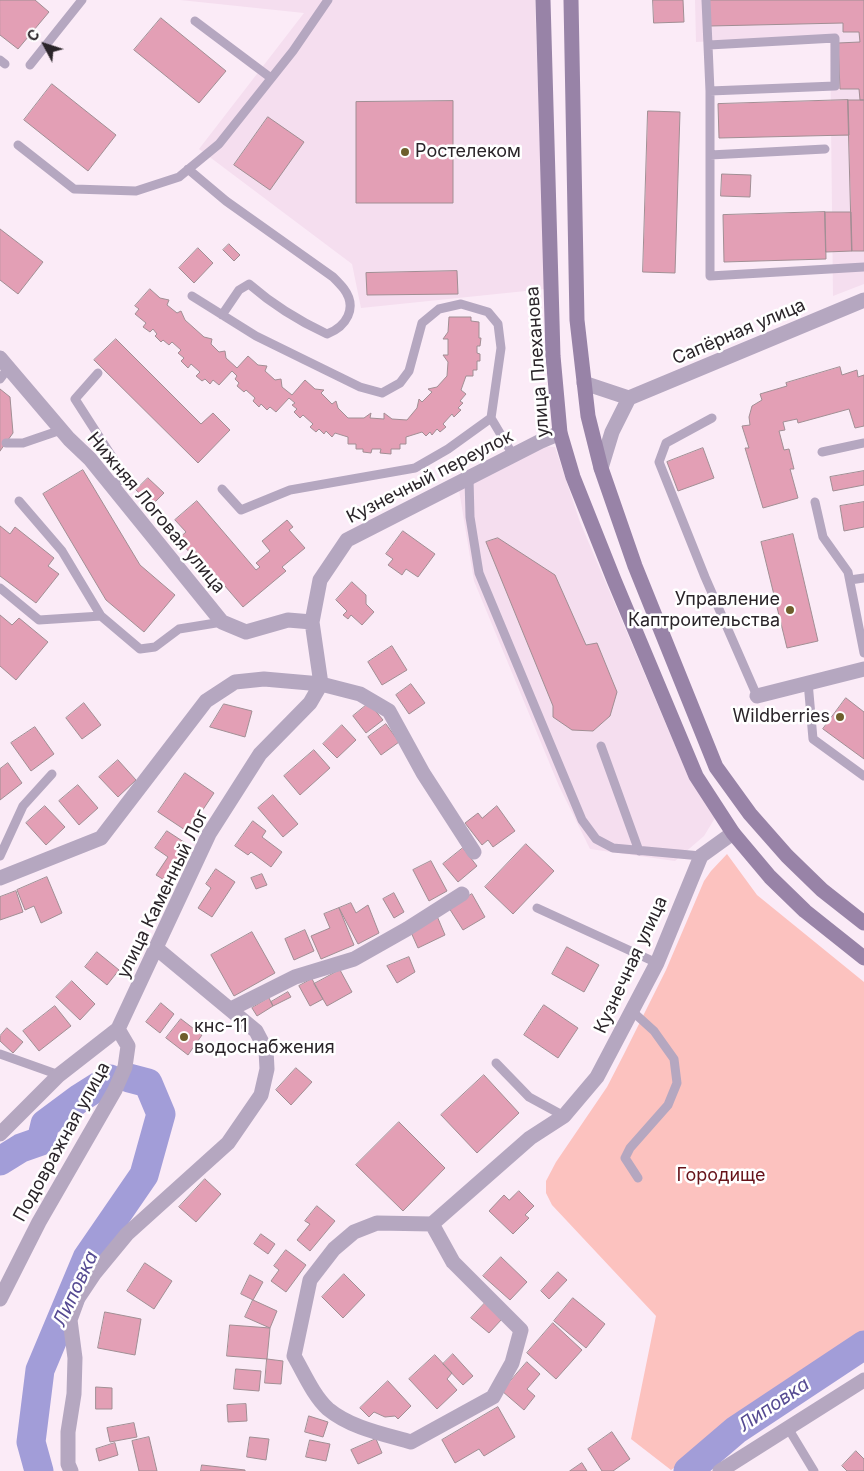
<!DOCTYPE html>
<html>
<head>
<meta charset="utf-8">
<style>
	body { margin:0 }
	#map { position:relative; width:864px; height:1471px; overflow:hidden; background:#fbebf7; font-family:Inter,sans-serif }
	canvas { display:block }
	.north { position:absolute; left:20px; top:20px; width:50px; height:50px; -webkit-text-stroke:4px #fff; paint-order:stroke; rotate:310deg; font-size:14px; font-weight:700; line-height:20px; text-align:center; color:#2a2429 }
	.north::after { content:''; display:block; margin:auto; width:18px; height:22px; background:#2a2429; clip-path:polygon(50% 0,100% 100%,50% 72%,0 100%) }
</style>
</head>
<body>
<div id="map">
<canvas width="864" height="1471"></canvas>
<div class="north">С</div>
</div>
<script>
const g = document.querySelector('canvas').getContext('2d');
g.lineJoin = 'round';
function fill(path, color) {
  g.fillStyle = color;
  g.fill(path, 'evenodd');
}
function trace(path, color, width, dash) {
  g.strokeStyle = color;
  g.lineWidth = width;
  g.lineCap = dash ? 'butt' : 'round';
  g.setLineDash(dash || []);
  g.stroke(path);
}
function label(font, color, halo, rows, align = 'center') {
  g.font = font + ' Inter,sans-serif';
  g.lineWidth = 5;
  g.setLineDash([]);
  g.textBaseline = 'middle';
  g.strokeStyle = halo;
  g.fillStyle = color;
  for (const [text, x, y, turn = 0] of rows) {
    g.save();
    g.translate(x, y);
    g.rotate((+turn || 0) * Math.PI / 180);
    g.textAlign = isNaN(turn) ? turn : align;
    if (halo) g.strokeText(text, 0, 0);
    g.fillText(text, 0, 0);
    g.restore();
  }
}
const built = new Path2D(`
	M180,0H535L545,289L361,308L352,264L199,149L304,13Z
	M695,0H864V284L833,296L830,35L696,42Z
	M537,446L555,447L580,522L688,776L715,818L704,836L675,861L590,849L559,786L474,581L459,490Z`);
const green = new Path2D(`
	M727,854L757,895L864,982V1341L841,1355L671,1470L631,1439L656,1316L552,1205L546,1193V1181L556,1162L607,1087L624,1054L666,970L704,881L711,871Z`);
const river = new Path2D(`
	M0,1161L21,1148L41,1141L45,1124L80,1098L110,1079
	M39,1471L31,1442L40,1370L87,1258L144,1175L161,1114L148,1083L129,1078
	M688,1471L736,1430L864,1345`);
const building = new Path2D(`
	M0,0H35L49,12L18,49L0,35Z
	M653,0H683L684,22L654,23Z
	M709,0H864V100H860L859,89H840L838,43L860,42L859,32H843V23L710,26Z
	M161,18L226,71L199,103L134,50Z
	M52,84L116,135L88,171L24,120Z
	M848,100H864V251H852Z
	M848,100L849,135L719,138L718,104Z
	M453,101V203H356V102Z
	M648,111L680,112L675,273L643,272Z
	M268,117L304,142L270,190L234,165Z
	M722,174L751,175L750,197L721,196Z
	M825,212L826,259L724,262L723,215Z
	M825,212H851L852,251L826,252Z
	M0,229L43,262L18,294L0,280Z
	M229,244L240,255L234,261L223,250Z
	M198,248L213,263L194,283L179,268Z
	M457,271L458,294L367,295L366,273Z
	M150,289L160,298L169,300L167,305L177,313L181,311L185,320L204,337L212,339L211,344L219,352L225,351L226,358L237,368L248,356L258,365L267,366L265,371L275,380L281,379L282,387L292,395L305,380L315,389L324,390L321,393L332,404L336,401L338,408L348,418H364L371,413L370,418L384,419V413L392,419L407,420L417,408L419,399L422,402L432,392L428,389L437,387L447,376L448,362L443,355H448V339H443L448,332L449,317H471V321L479,322V338H481L480,346H477V353L480,354V361H477V370H473V376H466L461,390L466,394L460,401L463,403L458,408L461,410L454,417L452,414L443,424L446,427L440,432L437,429L432,435L430,432L426,436L422,432L406,437V444H400V449H391V454L380,453L381,449H372L371,453L363,452V449H356V444H348V437L335,433L332,437L326,431L324,434L319,429L316,432L310,427L313,424L303,415L300,418L294,412L297,409L292,405L295,403L289,398L276,412L270,407L267,410L261,404L259,407L253,401L255,398L246,390L244,392L237,386L239,383L235,379L237,376L232,371L219,385L213,380L210,384L205,379L202,381L196,376L200,372L191,364L188,368L181,361L184,358L178,353L181,350L172,342L169,345L163,340L161,342L155,336L157,334L153,329L150,332L143,327L146,323L135,314L139,309L135,306Z
	M116,339L201,424L213,413L230,430L198,463L94,360Z
	M840,367L842,375L857,370L858,377L864,375V426L855,428L849,409L798,423L797,419L783,422L785,430L779,431L784,450L789,449L794,469H790L798,498L763,508L745,448H749L742,426L750,425L749,417L752,406L762,400L760,394L787,386L786,383Z
	M0,389L10,397L13,433L0,451Z
	M703,448L714,478L678,491L667,462Z
	M83,470L140,565L175,595L144,632L106,600L43,494Z
	M864,471V485L833,491L830,477Z
	M148,478L164,493L152,505L136,490Z
	M197,501L256,570L260,567L256,563L270,551L262,541L287,520L293,527L289,530L305,548L282,567L286,571L243,607L194,550L190,553L178,539L186,532L175,520Z
	M864,502V527L844,531L840,506Z
	M0,526L10,534L15,527L54,558L48,566L59,574L36,603L0,576Z
	M403,531L435,554L418,577L406,569L402,575L388,565L393,559L386,554Z
	M793,534L818,641L787,648L761,542Z
	M498,538L555,575L586,645L597,643L617,692L610,716L593,731L572,730L553,717V706L486,542Z
	M352,582L366,595V604L374,612L362,625L351,615L348,619L343,615L347,611L336,600Z
	M0,615L12,625L19,618L48,642L16,680L0,666Z
	M392,646L407,670L382,685L368,662Z
	M411,684L425,703L409,714L396,695Z
	M846,698L864,712V759L823,729Z
	M84,703L101,725L82,739L66,718Z
	M369,703L383,720L366,733L353,716Z
	M224,704L252,711L245,737L210,727Z
	M386,724L399,742L381,755L368,737Z
	M342,725L356,740L337,758L323,744Z
	M35,727L54,754L31,771L11,743Z
	M314,750L330,768L300,795L284,776Z
	M118,760L136,780L118,797L99,777Z
	M8,763L22,783L0,800V769Z
	M185,773L214,793L188,832L158,812Z
	M78,785L98,808L79,825L59,801Z
	M273,795L298,824L283,837L258,808Z
	M45,806L65,827L46,845L26,823Z
	M497,806L515,831L493,847L488,840L482,845L465,823L478,813L482,818Z
	M253,821L266,831L262,837L282,852L271,867L251,852L248,855L235,846Z
	M167,831L190,846L166,881L156,875L168,857L155,848Z
	M526,844L554,871L513,914L485,887Z
	M463,848L477,866L458,882L443,864Z
	M431,861L447,891L429,901L413,870Z
	M216,869L235,882L212,917L198,908L211,888L206,884Z
	M262,874L267,885L256,889L251,878Z
	M47,877L62,913L41,923L34,906L25,910L17,890Z
	M16,891L23,912L0,920V897Z
	M394,893L404,912L394,918L383,899Z
	M472,894L485,917L463,930L449,908Z
	M351,903L356,913L368,905L379,933L358,944L339,908Z
	M339,908L354,945L321,959L311,936L330,928L324,914Z
	M437,916L445,935L418,948L410,930Z
	M305,930L314,951L294,960L285,939Z
	M252,932L275,973L234,996L211,955Z
	M567,947L599,965L584,992L552,974Z
	M97,952L119,970L107,985L85,967Z
	M409,957L415,972L397,983L387,966Z
	M340,970L352,992L327,1006L314,984Z
	M312,979L323,999L310,1006L299,986Z
	M72,981L95,1004L80,1020L56,997Z
	M288,992L291,997L273,1006L271,1002Z
	M269,998L273,1006L257,1016L252,1008Z
	M161,1003L174,1014L160,1033L146,1022Z
	M544,1005L578,1028L558,1058L524,1035Z
	M55,1006L71,1026L39,1051L23,1031Z
	M181,1019L202,1035L188,1055L166,1038Z
	M7,1028L23,1042L13,1053L0,1041V1036Z
	M296,1068L312,1082L291,1105L276,1090Z
	M484,1075L519,1113L477,1153L441,1115Z
	M399,1122L445,1168L403,1211L356,1165Z
	M205,1179L221,1194L196,1222L179,1207Z
	M519,1191L534,1206L525,1215L529,1218L513,1234L489,1211L504,1195L509,1200Z
	M317,1206L335,1221L310,1251L297,1240L310,1224L305,1221Z
	M261,1234L275,1244L268,1254L254,1244Z
	M286,1250L306,1265L286,1292L271,1281L279,1270L274,1266Z
	M501,1257L527,1282L510,1300L483,1276Z
	M145,1263L172,1281L154,1309L127,1291Z
	M558,1272L567,1280L549,1299L541,1291Z
	M344,1274L365,1295L343,1318L322,1297Z
	M250,1275L263,1282L253,1300L241,1294Z
	M573,1298L605,1324L586,1348L554,1321Z
	M253,1300L277,1311L270,1328L245,1317Z
	M485,1303L502,1319L489,1333L471,1318Z
	M105,1312L141,1319L135,1355L98,1348Z
	M553,1323L582,1350L556,1379L527,1353Z
	M230,1325L270,1328L267,1359L227,1356Z
	M453,1354L473,1376L463,1385L443,1364Z
	M435,1355L452,1373L447,1379L457,1390L437,1409L409,1379Z
	M267,1359L283,1361L281,1384L265,1383Z
	M527,1362L540,1374L527,1389L535,1396L524,1410L502,1391Z
	M236,1369L261,1371L259,1391L234,1389Z
	M388,1381L411,1406L398,1419L395,1416L385,1417L374,1412L369,1417L360,1408Z
	M96,1387L112,1388V1409H96Z
	M246,1404L247,1421L228,1422L227,1405Z
	M498,1407L515,1437L484,1456L479,1449L455,1463L442,1440Z
	M309,1416L328,1422L323,1437L305,1432Z
	M134,1423L137,1437L110,1442L107,1428Z
	M612,1432L630,1459L613,1471H602L588,1449Z
	M149,1437L157,1471H139L132,1441Z
	M250,1437L269,1439L266,1460L247,1457Z
	M376,1439L382,1453L358,1464L351,1450Z
	M310,1440L330,1444L326,1461L306,1457Z
	M115,1443L118,1455L99,1461L96,1449Z
	M856,1451L864,1459V1471H847L842,1466Z
	M582,1463L587,1471H570Z
	M202,1465L245,1470V1471H201Z`);
const service = new Path2D(`
	M706,0L710,91V276L864,267
	M195,21L271,78
	M709,45L835,38V86L710,91
	M0,60L5,64
	M30,65L82,0
	M18,145L74,189L136,191L179,177L219,144L293,51L328,0
	M710,155L825,149
	M188,169L226,201L333,277C337,281 341,285 344,289C358,308 346,327 327,334C299,321 272,304 249,284L239,290L222,315
	M192,296L256,336L360,387L382,393L400,383L409,371L422,323L439,309L461,304L488,312L498,324L501,348L491,418L513,455
	M98,373L75,399L125,477L112,486
	M0,379L9,367
	M712,418L666,443L659,462L705,577L757,696
	M6,443H23L61,430
	M822,452L864,443
	M469,478L470,517L479,573L582,820L596,839L613,848L701,856
	M222,489L241,510L290,490L415,468L448,449L491,418
	M19,501L62,551L101,616
	M815,502L823,537L848,572L864,653
	M850,580L864,578
	M0,588L39,620L101,616L140,649L155,647L179,629L222,622
	M808,682L813,739L864,776
	M601,746L639,851
	M0,856L23,806L52,774
	M537,908L657,963
	M632,1011L654,1031L674,1059L677,1083L668,1105L630,1148L625,1158L638,1178
	M0,1054L59,1075
	M496,1063L529,1097L564,1116
	M788,1428L814,1471`);
const minor = new Path2D(`
	M0,358L69,439L90,459L222,622L246,632L288,620L312,622
	M584,383L629,398L864,300
	M601,468L612,432L629,398
	M321,684L312,622L320,580L347,540L541,441L560,433
	M757,696L864,669
	M0,878L101,838L206,701L235,682L264,679L321,684L360,694L389,711L423,773L474,852
	M231,1009L295,977L354,959L407,929L462,894
	M0,1134L59,1075L118,1029L209,834L260,754L310,703L321,684
	M432,1224L453,1262L521,1330L512,1363L493,1397L411,1442C383,1434 351,1428 328,1409C313,1395 304,1373 294,1356L310,1280L334,1249L354,1232L377,1223L432,1224L530,1138L564,1116L597,1077L657,963L701,856L733,833
	M0,1299L39,1222L115,1090L125,1067L128,1046L118,1029
	M71,1471L68,1464V1432L74,1394L75,1358L70,1320L78,1298L94,1274L127,1234L228,1143L261,1095L267,1069L266,1050L256,1031L156,948
	M720,1471L864,1380`);
const secondary = new Path2D(`
	M543,0L553,356L560,433L573,477L614,580L696,776L733,833L770,877L805,911L864,958
	M571,0L577,320L588,416L601,468L635,566L716,767L750,814L787,856L822,890L864,923`);
const markers = [
	[405,152,5,"#6e5e2c"],
	[790,610,5,"#6e5e2c"],
	[840,717,5,"#6e5e2c"],
	[184,1037,5,"#6e5e2c"]
];
const poiNames = [
	["Ростелеком",415,152],
	["Управление",780,600,"right"],
	["Каптроительства",780,621,"right"],
	["Wildberries",830,717,"right"],
	["кнс-11",194,1027],
	["водоснабжения",194,1048]
];
const streetNames = [
	["Сапёрная улица",739,332,-23],
	["улица Плеханова",538,362,-94],
	["Кузнечный переулок",430,477,-27],
	["Нижняя Логовая улица",156,513,50],
	["улица Каменный Лог",163,894,-64],
	["Кузнечная улица",631,965,-65],
	["Подовражная улица",62,1142,-61]
];
const parkNames = [
	["Городище",721,1176]
];
const waterNames = [
	["Липовка",76,1289,-65],
	["Липовка",774,1405,-34]
];
fill(built, '#f5deef');
fill(green, '#fcc2bf');
trace(river, '#a29dd8', 29);
fill(building, '#e39fb5');
trace(building, '#a18e94', 1);
trace(service, '#b5a7c0', 9);
trace(minor, '#b5a7c0', 15);
trace(secondary, '#9883a7', 15);
for (const [x, y, r, color] of markers) {
  const dot = new Path2D();
  dot.arc(x, y, r, 0, 2 * Math.PI);
  g.fillStyle = color;
  g.fill(dot);
  trace(dot, '#fff', 2);
}
label('18px', '#2a2429', '#fff', poiNames, 'left');
label('18px', '#2a2429', '#fff', streetNames);
label('18px', '#66131a', '#fff', parkNames);
label('italic 19px', '#554a92', '#fff', waterNames);
</script>
</body>
</html>
